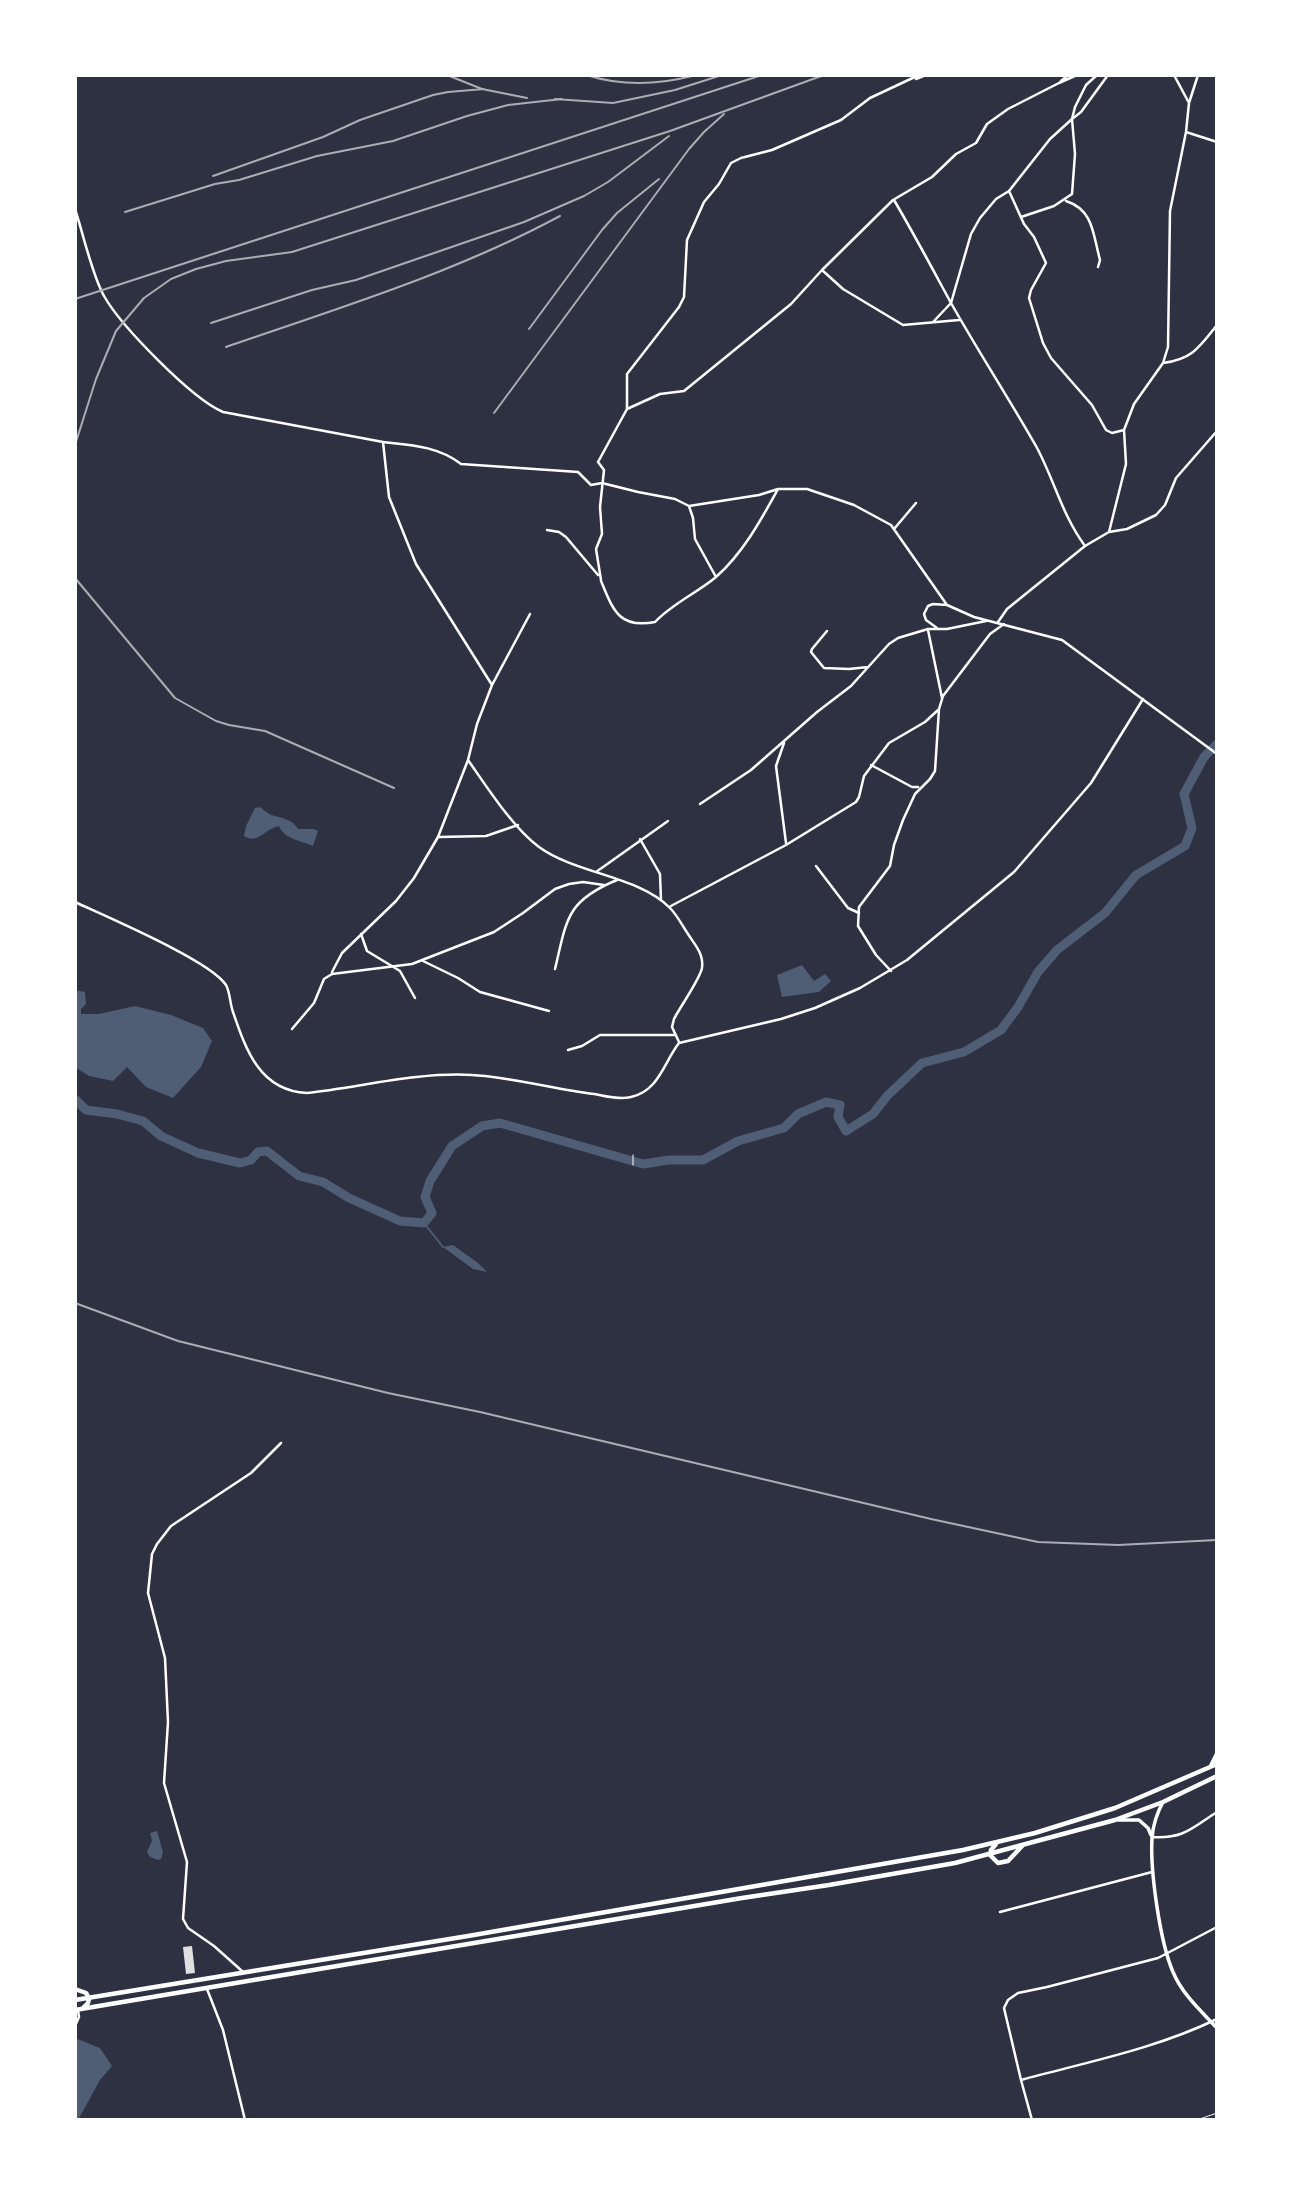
<!DOCTYPE html>
<html>
<head>
<meta charset="utf-8">
<style>
	body { margin:0 }
	#map { position:relative; width:1292px; height:2195px; overflow:hidden; background:#2d3142; font-family:"Fira Sans",sans-serif }
	canvas { display:block }
	.frame { position:absolute; inset:0; border:77px solid #fff; pointer-events:none }
</style>
</head>
<body>
<div id="map">
<canvas width="1292" height="2195"></canvas>
<div class="frame"></div>
</div>
<script>
const g = document.querySelector('canvas').getContext('2d');
g.lineJoin = 'round';
function fill(path, color) {
  g.fillStyle = color;
  g.fill(path, 'evenodd');
}
function trace(path, color, width, dash) {
  g.strokeStyle = color;
  g.lineWidth = width;
  g.lineCap = dash ? 'butt' : 'round';
  g.setLineDash(dash || []);
  g.stroke(path);
}
const water = new Path2D(`
	M260,807C264,810 267,813 271,815C281,818 293,819 298,829H314L318,831L313,846C301,841 283,838 279,826C264,829 258,845 244,836L246,826L255,808Z
	M802,965L814,981L825,974L831,981L819,992L782,997L777,975Z
	M75,990L85,992L86,1004L81,1009V1014H99L135,1006L171,1015L203,1028L212,1041L201,1067L173,1098L146,1087L127,1067L113,1081L89,1076L75,1067Z
	M453,1245L478,1263L487,1272L473,1269L443,1247Z
	M157,1831L163,1852L161,1859L158,1860L150,1857L147,1852L152,1841L150,1833Z
	M75,2038L100,2048L112,2066L100,2080L78,2120H75Z`);
const stream = new Path2D(`
	M424,1223L443,1247`);
const river = new Path2D(`
	M75,1099L86,1110L117,1114L143,1121L161,1136L198,1153L240,1163L251,1160L258,1152L267,1151L299,1176L323,1182L349,1198L400,1221L424,1223L432,1213L425,1197L430,1181L452,1146L482,1126L500,1123L643,1164L669,1160H703L738,1141L784,1128L798,1114L826,1102L840,1105L838,1117L846,1131L873,1114L887,1096L922,1063L964,1052L1001,1030L1018,1007L1038,972L1057,950L1105,913L1136,875L1185,846L1192,828L1184,794L1204,757L1217,744`);
const building = new Path2D(`
	M192,1946L195,1973L186,1974L183,1947Z`);
const path = new Path2D(`
	M633,1155V1165
	M1197,2120L1217,2113`);
const minor = new Path2D(`
	M1174,75L1189,103
	M916,79L926,75
	M1061,81L1068,75
	M1186,132L1217,142
	M1009,191L1024,224L1034,237L1046,263L1031,290L1029,298L1043,343L1051,358L1092,405L1106,430L1112,433L1124,430
	M894,200C914,234 932,268 951,303C978,351 1008,397 1036,446C1054,479 1062,515 1085,546
	M1066,201C1094,210 1093,235 1100,260L1098,267
	M75,209C83,233 92,275 104,296C121,326 192,399 223,412L383,442L389,497L416,564L492,685
	M1021,217L1054,206L1072,194L1075,154L1072,119L1081,112L1108,75
	M822,270L843,289L903,325L959,320
	M933,322L951,303L971,234L980,218L996,199L1009,191L1050,139L1072,119L1075,107L1086,85L1097,75
	M1163,363C1192,359 1199,348 1217,325
	M627,409V374L679,307L684,297L687,240L704,202L719,184L731,163L741,158L772,150L841,120L870,98L919,75
	M383,442C410,445 438,446 461,464L578,472L591,485L602,483L638,492L675,499L689,506L759,495L778,489H807L854,505L891,525L947,605
	M689,506L693,518L695,539L716,577
	M894,529L916,503
	M547,530L559,532L566,537L598,575
	M1109,532L1126,464L1124,430L1134,404L1163,363L1168,347L1170,211L1186,132L1189,103L1198,75
	M601,580L596,549L602,534L600,507L604,470L598,462L627,409L660,394L684,391L791,304L822,270L893,200L932,177L956,154L976,143L987,124L1008,109L1059,83L1077,75
	M601,581C613,610 619,629 655,622C673,603 697,593 716,577C743,553 761,520 778,489
	M530,614L492,685L477,724L468,760C487,787 513,828 539,847C576,874 639,876 670,908C677,915 682,925 688,934C695,945 704,954 702,968C700,979 680,1007 674,1019L672,1027L679,1042
	M998,622L1007,609L1085,546L1109,532L1127,529L1156,515L1165,505L1176,478L1217,431
	M937,628L926,620L924,614L928,606L933,604L947,605L974,617L1062,640L1217,754
	M928,630L942,698
	M827,631L812,649L811,652L824,668L849,669L868,667
	M784,743L776,766L786,843
	M871,765L912,787H918
	M700,804L751,770L817,712L851,686L889,644L898,638L928,629H947L986,621
	M439,837L486,836L518,825
	M640,839L660,874L661,900
	M816,866L848,908L859,913
	M596,872L668,821
	M75,902C105,916 211,961 226,985C230,992 230,1004 233,1012C246,1050 260,1091 307,1093C361,1087 417,1072 472,1075C510,1077 555,1089 594,1094C606,1096 619,1100 631,1097C659,1091 664,1062 679,1043L781,1019L815,1008L860,988L907,960L1014,872L1091,783L1143,699
	M669,907L786,845L856,802L859,797L864,776L889,743L925,722L938,710
	M361,934L367,951L400,971L415,998
	M423,961L458,978L480,992L549,1011
	M555,969C567,919 566,901 617,880
	M891,971L876,955L858,926L859,907L890,866L894,845L903,820L915,794L930,779L935,771L939,709L943,696L990,634L1004,624
	M332,972L342,953L396,901L414,878L438,837L468,760
	M292,1029L314,1003L324,979L332,974L412,964L494,932L523,913L555,889L569,884L583,882L604,885
	M568,1050L582,1046L600,1035H675
	M1152,1837C1184,1839 1192,1828 1217,1812
	M1000,1912L1152,1872
	M242,1971L214,1946L188,1928L183,1919L187,1862L164,1783L168,1722L165,1658L148,1593L152,1554L157,1544L171,1526L251,1473L281,1443
	M207,1989L223,2030L245,2120
	M75,2026L79,2017L78,2010
	M1021,2080L1004,2008L1008,2000L1018,1993L1047,1987L1158,1958L1217,1927
	M1032,2120L1021,2080C1087,2062 1155,2049 1217,2019`);
const tertiary = new Path2D(`
	M1163,1802C1157,1813 1153,1825 1152,1838C1150,1871 1160,1942 1173,1972C1182,1994 1201,2011 1217,2028
	M1118,1820H1139L1148,1828L1151,1835`);
const trunk = new Path2D(`
	M1211,1766L1217,1754
	M996,1844L991,1850L990,1855L998,1863L1008,1861L1023,1845
	M75,1989L86,1993L89,1998L88,2003L82,2009
	M75,2000L468,1936L963,1850L1035,1833L1115,1808L1217,1764
	M75,2010L742,1898L829,1885L955,1863L1115,1820L1163,1802L1217,1776`);
const rail = new Path2D(`
	M447,75L482,89L527,98
	M586,75C621,86 657,85 692,76
	M555,99L613,103L675,90L722,75
	M213,176L323,137L360,120L433,95L448,92L484,89
	M125,212L215,184L239,180L317,156L393,141L467,116L508,105L562,99
	M75,299L762,75
	M211,323L312,290L356,280L524,222L584,196L608,182L669,136
	M529,329L602,230L617,213L659,179
	M226,347C339,308 454,273 560,216
	M494,413L689,149L704,132L724,114
	M75,445L96,379L116,331L144,298L171,279L196,269L226,261L292,252L670,131L824,75
	M75,578L175,698L216,721L229,725L265,731L394,788
	M75,1303L178,1341L388,1393L480,1412L931,1519L1038,1542L1118,1545L1217,1540`);
fill(water, '#4f5d75');
trace(stream, '#4f5d75', 2);
trace(river, '#4f5d75', 9);
fill(building, '#e0e0e3');
trace(path, '#fff', 1);
trace(minor, '#fff', 2.5);
trace(tertiary, '#fff', 3.5);
trace(trunk, '#fff', 4.5);
trace(rail, '#abadb3', 2);
</script>
</body>
</html>
